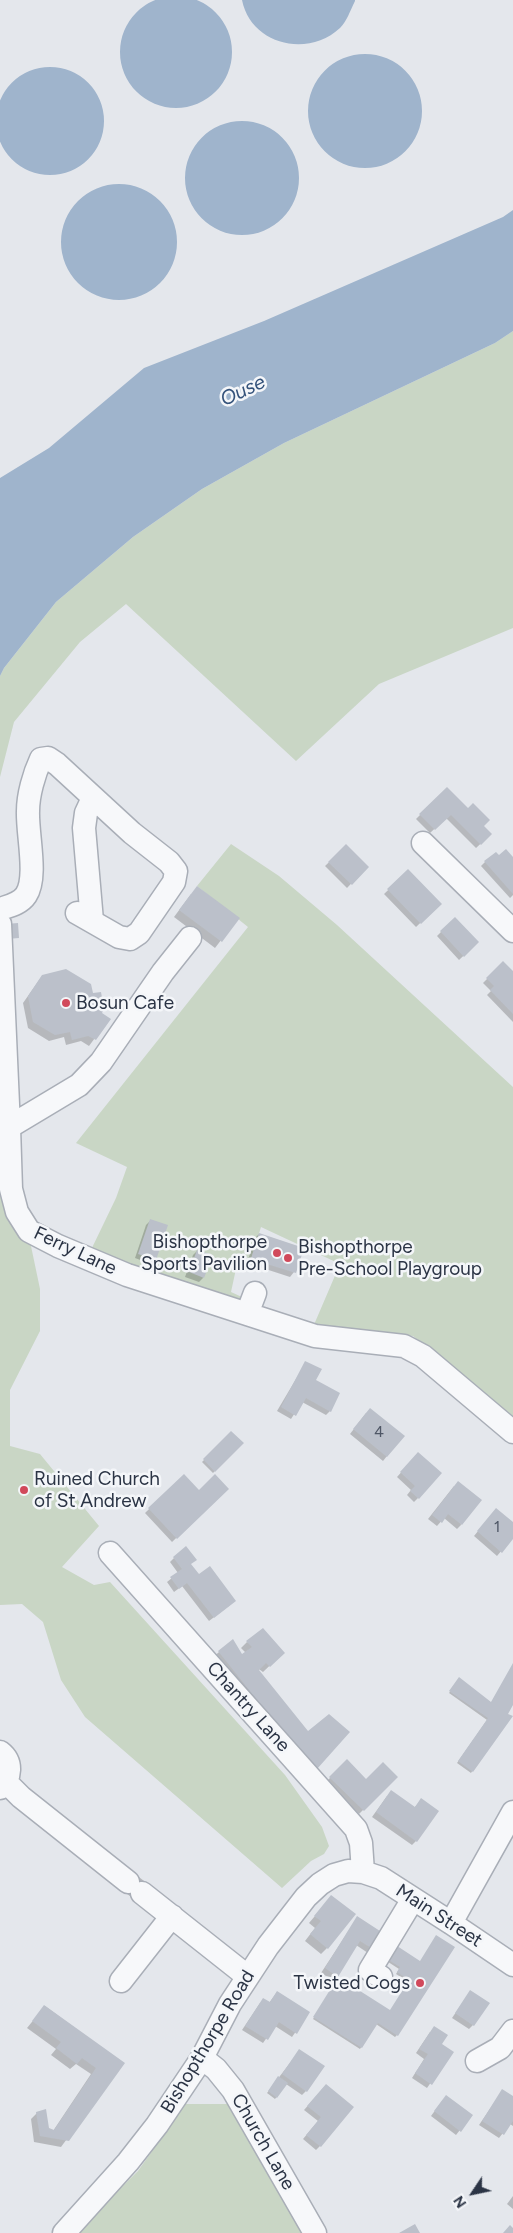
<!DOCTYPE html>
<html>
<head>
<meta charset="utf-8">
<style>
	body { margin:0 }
	#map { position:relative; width:513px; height:2233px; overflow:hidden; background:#e4e7ec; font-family:Figtree,sans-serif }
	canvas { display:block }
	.north { position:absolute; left:448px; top:2168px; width:50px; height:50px; -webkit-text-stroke:4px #f4f6f9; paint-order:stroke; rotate:236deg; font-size:14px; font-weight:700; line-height:20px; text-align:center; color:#2b3445 }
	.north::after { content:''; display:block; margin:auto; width:18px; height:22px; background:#2b3445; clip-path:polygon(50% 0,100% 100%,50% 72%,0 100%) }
</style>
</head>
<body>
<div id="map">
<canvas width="513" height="2233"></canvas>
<div class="north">N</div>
</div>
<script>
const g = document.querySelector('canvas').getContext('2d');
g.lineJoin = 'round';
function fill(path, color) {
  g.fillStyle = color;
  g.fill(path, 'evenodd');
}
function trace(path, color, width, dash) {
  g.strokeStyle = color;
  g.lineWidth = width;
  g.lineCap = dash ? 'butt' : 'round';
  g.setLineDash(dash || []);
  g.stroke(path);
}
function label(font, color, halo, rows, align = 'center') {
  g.font = font + ' Figtree,sans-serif';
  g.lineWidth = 5;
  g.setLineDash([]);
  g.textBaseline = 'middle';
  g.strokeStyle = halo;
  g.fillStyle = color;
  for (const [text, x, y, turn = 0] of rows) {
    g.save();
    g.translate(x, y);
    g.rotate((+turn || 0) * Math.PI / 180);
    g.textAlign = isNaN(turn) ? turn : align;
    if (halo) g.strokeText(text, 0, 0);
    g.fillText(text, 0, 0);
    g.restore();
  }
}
const green = new Path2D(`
	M513,331V628L379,684L296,761L126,604L80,642L14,722L0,777V676L4,668L56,602L133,537L202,489L284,443L495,343Z
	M231,844L279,876L337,925L513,1087V1418L413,1336L346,1332L313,1327L340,1264L261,1227L251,1259L239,1255L231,1292L244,1298L241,1303L90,1252L116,1198L127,1167L76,1143L248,927L197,886Z
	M0,1098L40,1289V1331L10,1390V1446L40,1454L99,1526L62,1567L94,1585L110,1582L285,1775L322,1827L329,1846L324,1854L311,1861L282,1888L85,1717L61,1680L43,1622L22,1604L0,1605Z
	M185,2104H228L305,2233H75L138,2171Z`);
const water = new Path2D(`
	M120 52a56 56 0 1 1 112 0a56 56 0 1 1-112 0Z
	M242,0H355V1C350,11 347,21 340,28C308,58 251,45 242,0Z
	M308 111a57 57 0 1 1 114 0a57 57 0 1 1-114 0Z
	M-4 121a54 54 0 1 1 108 0a54 54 0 1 1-108 0Z
	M185 178a57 57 0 1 1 114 0a57 57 0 1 1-114 0Z
	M61 242a58 58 0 1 1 116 0a58 58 0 1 1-116 0Z
	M513,210V331L495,343L284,443L202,489L133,537L56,602L4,668L0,676V478L49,448L144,368L264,321L503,217Z`);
const shadow = new Path2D(`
	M447,788L491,834L476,848L446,818L430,833L416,819Z
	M346,846L367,867L347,888L325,866Z
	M498,857L513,859V895L510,898L481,866L485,862Z
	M408,871L440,904L416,927L384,894Z
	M191,894L238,918L215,948L174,917Z
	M455,918L478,942L459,960L437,936Z
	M503,963L513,973V1022L487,995L491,991L483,983Z
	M42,976L109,1019L89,1046L81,1041L66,1045L64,1037L49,1041L28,1028L23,1003Z
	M150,1221L155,1260L151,1264L135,1258L146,1225Z
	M259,1234L294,1272L290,1277L247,1263L255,1238Z
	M197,1251L203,1278L199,1282L185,1277L193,1255Z
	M306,1362L330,1411L326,1415L302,1402L291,1419L277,1411Z
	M366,1413L403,1436L383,1461L350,1434Z
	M231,1433L242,1443L213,1473L202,1462Z
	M414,1458L418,1498L414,1502L407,1495L411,1490L397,1477Z
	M184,1475L199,1491L227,1489L172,1542L145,1513Z
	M454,1486L461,1525L457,1529L444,1518L437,1526L428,1519Z
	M492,1514L513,1524V1537L497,1556L474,1536Z
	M174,1558L190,1565L199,1576L230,1605L209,1621L182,1586L174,1592L167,1582L178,1573L170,1562Z
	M232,1641L242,1656L246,1653L241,1648L247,1642L283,1653L263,1672L256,1667L316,1768L212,1658Z
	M513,1665V1703L471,1773L457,1763L487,1720L449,1693L458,1681L491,1703Z
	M347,1761L366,1781L396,1777L359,1814L326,1782Z
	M387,1796L414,1808L421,1800L416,1841L412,1845L372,1817Z
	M135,1874L148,1884L135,1900L122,1890Z
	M331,1897L327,1948L321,1954L305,1941L315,1928L309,1923Z
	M357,1918L372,1949L368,1953L356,1945L333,1980L321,1973Z
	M382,1958L420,1962L397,2035L395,2037L376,2024L360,2049L313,2019L338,1978L390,2012L409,1982L396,1974L399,1969Z
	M277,1992L309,2013L292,2037L275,2026L263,2043L242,2030L260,2003H269Z
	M467,1996L473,2025L469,2029L452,2018Z
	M45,2006L123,2063L61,2147L34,2142L31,2119L37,2113L48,2129L53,2131L91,2074L76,2064L70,2069L51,2055L56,2049L27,2028Z
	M430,2032L441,2044L452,2052L427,2088L412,2078L424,2059L416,2053Z
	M296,2055L306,2091L302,2095L286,2084L275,2099L267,2093Z
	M326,2085L320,2146L316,2150L303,2139L318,2121L304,2110Z
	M502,2091L513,2098V2126L510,2124L499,2138L479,2125Z
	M442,2101L471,2116L456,2135L431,2116Z
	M513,2196V2209L507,2204Z`);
const building = new Path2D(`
	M447,787L468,808L473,803L490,820L484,826L492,834L481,845L451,815L435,830L419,814Z
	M346,844L369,867L352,885L328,862Z
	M506,849L513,857V894L484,861L496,852L499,855Z
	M408,869L442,904L421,924L387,889Z
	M197,886L240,918L222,942L179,910Z
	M455,917L479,942L464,957L440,931Z
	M18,923L19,938L7,939L6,924Z
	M503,961L513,971V1014L490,990L494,986L486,978Z
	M66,969L91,984L93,993L101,992L104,1009L102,1013L111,1019L96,1040L88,1036L72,1040L70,1032L55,1035L33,1022L28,996L42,975Z
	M150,1219L168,1225L156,1260L138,1254Z
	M259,1233L304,1248L296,1273L251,1259Z
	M197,1250L213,1255L204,1278L189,1272Z
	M305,1361L322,1369L316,1380L340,1393L331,1412L306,1398L296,1416L281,1407Z
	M370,1408L405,1436L387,1457L353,1429Z
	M231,1431L244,1443L215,1472L203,1459Z
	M418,1452L442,1473L419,1499L410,1491L415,1486L400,1472Z
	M184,1474L199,1490L215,1474L229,1489L177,1539L148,1508Z
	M458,1481L482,1500L462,1525L448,1514L442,1523L432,1515Z
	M496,1508L513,1522V1539L502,1553L477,1531Z
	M186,1546L197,1560L191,1564L199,1574L210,1566L236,1601L214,1618L187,1583L179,1589L170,1577L182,1569L173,1557Z
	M263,1628L285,1653L270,1667L266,1663L259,1670L308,1731L329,1714L350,1732L317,1769L293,1745L218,1651L233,1639L242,1654L252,1647L246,1641Z
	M513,1663V1705L508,1714L513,1716L473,1772L458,1761L488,1718L449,1691L459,1677L491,1702Z
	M347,1759L366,1779L383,1762L398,1777L364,1811L329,1777Z
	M391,1790L415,1807L421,1798L439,1811L417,1842L376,1812Z
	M331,1895L356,1914L328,1949L310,1934L321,1921L314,1916Z
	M357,1916L383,1933L373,1949L360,1941L338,1977L325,1968Z
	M436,1935L455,1947L398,2036L378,2023L362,2048L313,2017L338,1977L390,2010L409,1980L397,1972L400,1967L382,1956L391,1942L420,1961Z
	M470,1990L490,2003L474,2026L455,2013Z
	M277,1991L310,2012L297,2034L279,2022L268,2040L245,2026L263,1998L270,2002Z
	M44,2005L125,2063L69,2141L40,2136L36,2112L46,2109L49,2128L54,2130L96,2068L82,2058L77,2064L56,2048L61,2042L32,2021Z
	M434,2026L448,2035L442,2044L454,2052L432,2085L415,2073L428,2054L419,2049Z
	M299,2049L325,2066L307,2092L282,2074Z
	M278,2076L288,2083L277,2098L268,2091Z
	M326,2084L354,2107L321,2147L306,2135L321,2117L307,2106Z
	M502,2089L513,2096V2121L504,2135L482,2121Z
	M446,2095L473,2115L461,2132L434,2111Z
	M415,2224L420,2233H399Z
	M510,2225L513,2228V2233H503Z`);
const minor = new Path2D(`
	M423,843L513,931
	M0,909C9,906 20,904 26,895C38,877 27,834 28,811C28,795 34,774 41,759L48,758L57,764L132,833L169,862L176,871L174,882L139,933L130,939L119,937L77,913
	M92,921L84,828L86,813L93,798
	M0,924L9,1127
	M190,938L163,972L101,1062L79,1085L9,1127L11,1189L17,1212L29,1231L58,1246L127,1275L315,1336L404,1346L423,1356L513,1432
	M247,1314L255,1293
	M110,1553L356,1829L361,1843L363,1872
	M0,1752C13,1762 11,1778 0,1788
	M6,1782L21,1797L128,1882
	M142,1893L247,1976
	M451,1923L513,1812
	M381,1977L370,1970L413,1899
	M121,1981L172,1916
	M202,2058L216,2069L233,2090L315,2233
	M477,2061L500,2048L513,2031
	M64,2233L128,2162L157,2125L202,2058L230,2004L268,1946L306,1897L320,1884L334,1875L348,1871L363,1872L381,1878L451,1923L513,1965`);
const markers = [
	[66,1003,5,"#d1495b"],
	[277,1253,5,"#d1495b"],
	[288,1258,5,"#d1495b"],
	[24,1490,5,"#d1495b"],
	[420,1983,5,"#d1495b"]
];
const numberNames = [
	["4",379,1432],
	["1",497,1527]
];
const poiNames = [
	["Bosun Cafe",76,1003],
	["Bishopthorpe",267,1242,"right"],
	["Sports Pavilion",267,1264,"right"],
	["Bishopthorpe",298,1247],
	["Pre-School Playgroup",298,1269],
	["Ruined Church",34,1479],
	["of St Andrew",34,1501],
	["Twisted Cogs",410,1983,"right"]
];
const streetNames = [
	["Ferry Lane",75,1251,25],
	["Chantry Lane",248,1707,48],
	["Main Street",439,1916,33],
	["Bishopthorpe Road",208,2042,-59],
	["Church Lane",263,2142,60]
];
const waterNames = [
	["Ouse",243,391,-25]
];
fill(green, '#c9d6c5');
fill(water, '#9fb4cc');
fill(shadow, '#0003');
fill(building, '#bbc0ca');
trace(minor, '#a9aeb7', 25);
trace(minor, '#f7f8fa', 22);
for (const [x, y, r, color] of markers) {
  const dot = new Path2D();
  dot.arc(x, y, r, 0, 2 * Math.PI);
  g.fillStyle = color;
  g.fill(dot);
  trace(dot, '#f4f6f9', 2);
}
label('16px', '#4f5766', null, numberNames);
label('19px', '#2b3445', '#f4f6f9', poiNames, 'left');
label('19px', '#2b3445', '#f4f6f9', streetNames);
label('italic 20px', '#34527a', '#f4f6f9', waterNames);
</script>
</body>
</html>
